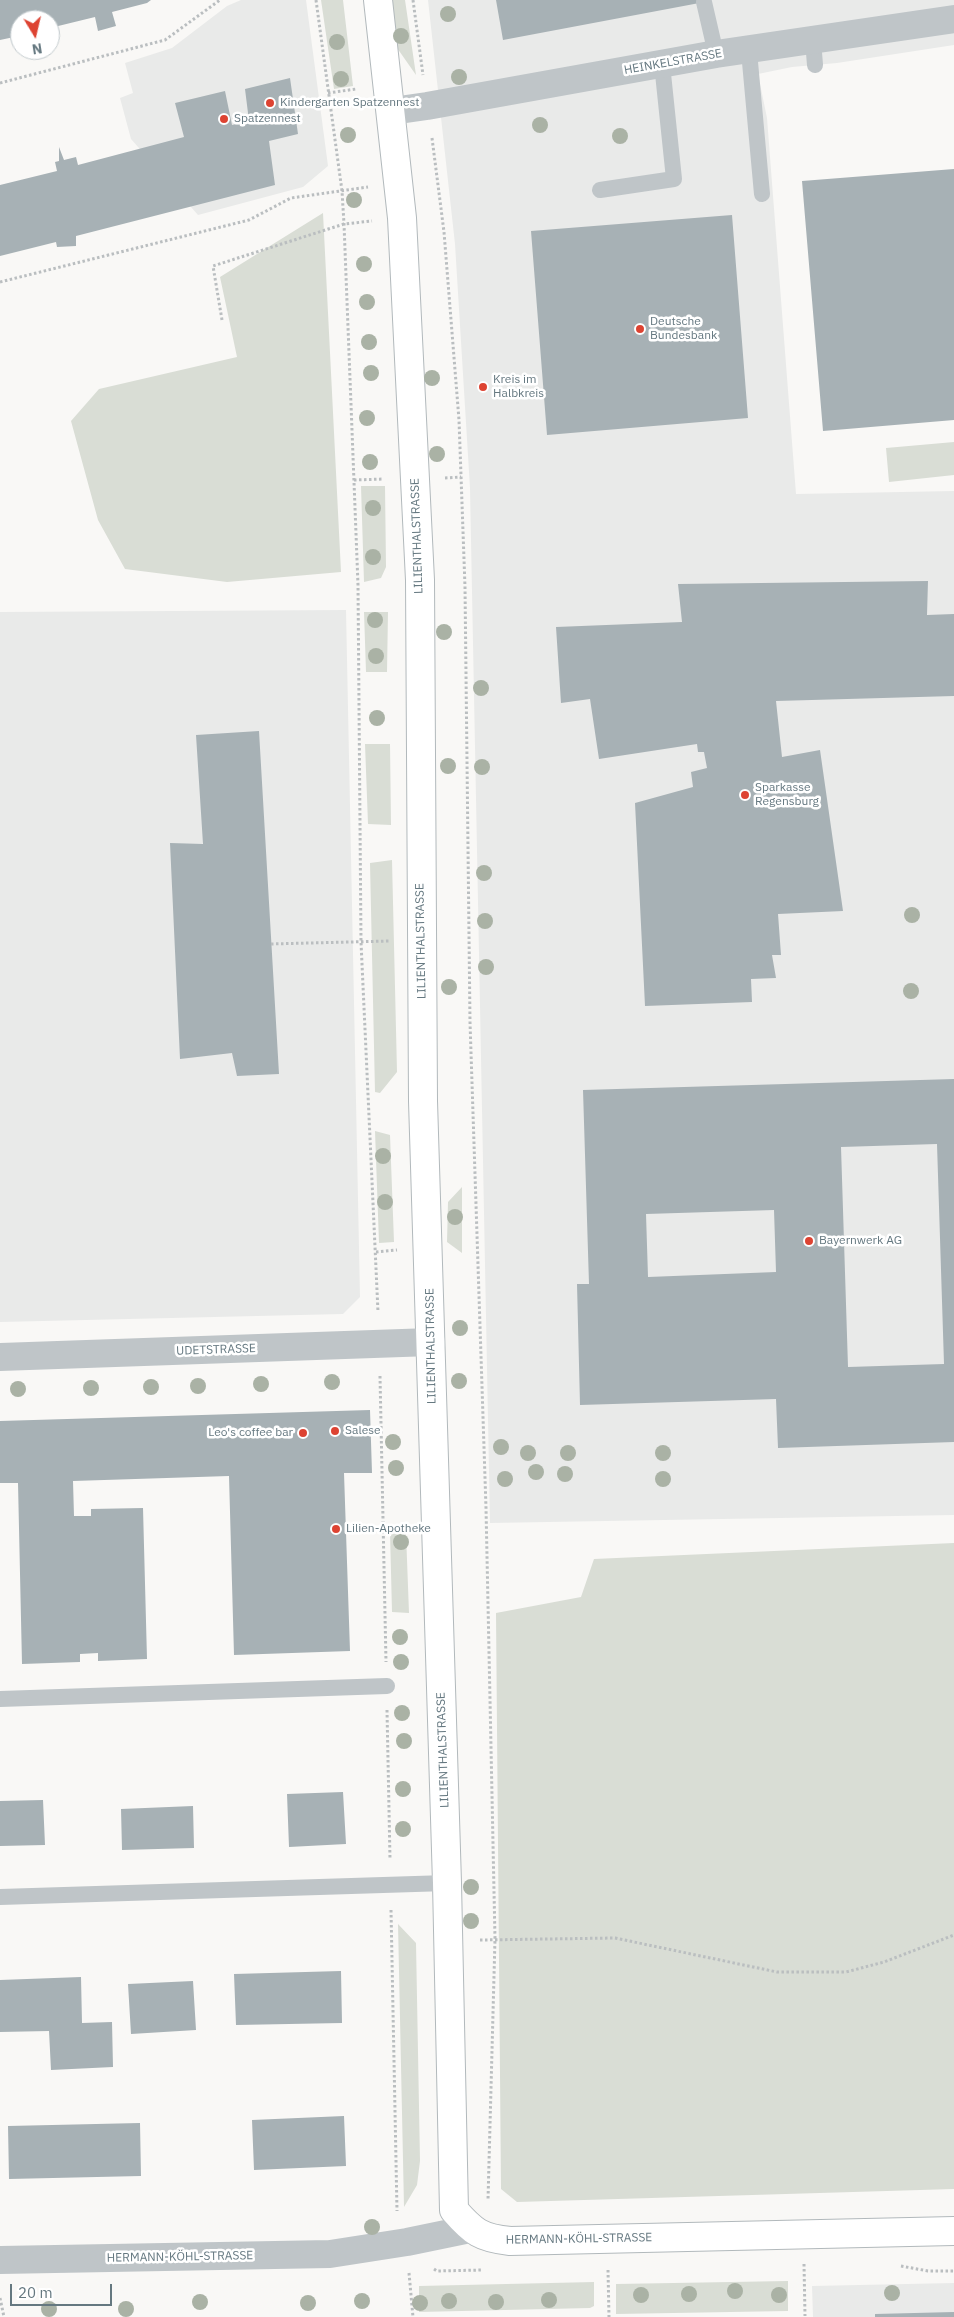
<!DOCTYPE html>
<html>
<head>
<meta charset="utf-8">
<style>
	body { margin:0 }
	#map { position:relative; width:954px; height:2317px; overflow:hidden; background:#f9f8f6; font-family:"IBM Plex Sans",sans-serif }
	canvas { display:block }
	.north { position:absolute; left:10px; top:10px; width:50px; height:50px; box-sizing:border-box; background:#fff; border:1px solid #c1c9cc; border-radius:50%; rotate:171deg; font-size:14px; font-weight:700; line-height:20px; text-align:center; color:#657880 }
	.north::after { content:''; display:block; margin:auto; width:18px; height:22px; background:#dd4332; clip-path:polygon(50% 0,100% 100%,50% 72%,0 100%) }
	.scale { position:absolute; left:10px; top:2284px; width:102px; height:22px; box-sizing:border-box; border:2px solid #657880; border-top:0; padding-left:6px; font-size:15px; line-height:18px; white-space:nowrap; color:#657880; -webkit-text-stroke:4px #fff; paint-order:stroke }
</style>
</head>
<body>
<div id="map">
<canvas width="954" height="2317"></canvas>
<div class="north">N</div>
<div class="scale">20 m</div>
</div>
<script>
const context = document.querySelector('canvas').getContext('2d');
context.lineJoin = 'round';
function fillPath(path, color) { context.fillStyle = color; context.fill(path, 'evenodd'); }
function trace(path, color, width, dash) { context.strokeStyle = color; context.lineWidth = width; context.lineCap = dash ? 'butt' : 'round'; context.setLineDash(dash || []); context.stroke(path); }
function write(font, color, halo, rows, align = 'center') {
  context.font = font + ' "IBM Plex Sans",sans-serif'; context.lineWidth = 5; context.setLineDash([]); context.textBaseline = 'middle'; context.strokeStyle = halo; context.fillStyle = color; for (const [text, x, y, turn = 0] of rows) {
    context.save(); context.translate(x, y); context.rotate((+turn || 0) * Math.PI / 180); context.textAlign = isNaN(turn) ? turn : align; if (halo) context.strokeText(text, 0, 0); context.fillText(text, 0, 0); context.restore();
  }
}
fillPath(new Path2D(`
	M241,0H306L328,166L303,187L198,215L131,139L120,98L133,93L125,63L172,48L227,6Z
	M428,0H954V45L837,63L792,67L758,74L767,118L796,494L954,491V1515L490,1523L470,488L455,244Z
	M346,610L360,1297L343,1314L0,1322V612Z
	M954,2283V2317H813L812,2286Z`), '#e9eae9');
fillPath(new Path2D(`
	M321,0H343L353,86L334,89Z
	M389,0H405L416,75L395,45Z
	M323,213L341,572L227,582L125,569L98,520L71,421L99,389L237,357L220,277Z
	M954,442V475L889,482L886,448Z
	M361,486H385L386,567L381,578L364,582Z
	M364,612H388L387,672H366Z
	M365,744H390L391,825L368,824Z
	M392,860L397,1072L380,1093L375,1092L370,863Z
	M375,1131L390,1135L394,1242L379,1243Z
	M462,1187V1253L447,1242L448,1202Z
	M390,1532L406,1533L409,1613L392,1612Z
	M954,1543V2189L517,2202L501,2189L496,1613L581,1597L594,1559Z
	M398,1924L416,1943L420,2161L417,2185L404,2207Z
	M788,2281V2311L616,2314V2284Z
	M594,2282V2306L590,2308L419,2312V2286Z`), '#d9ddd5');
fillPath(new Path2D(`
	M0,0H151L147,3L112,12L116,26L98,31L95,17L50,28V20H20V50H17L14,37L0,40Z
	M496,0H710V1L503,40Z
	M290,78L298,134L269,141L275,185L76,236V246L57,247L56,242L0,256V185L57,171L55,162L59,161V147L64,160L76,157L78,165L184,137L175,103L225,91L232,125L249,121L245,89Z
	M954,169V420L823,431L802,181Z
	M732,215L748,418L547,435L531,231Z
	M928,581L927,615L954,614V696L776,701L782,757L820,750L843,911L778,914L781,955H772L776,978L751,979L752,1002L645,1006L635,803L693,787L691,772L707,768L704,752H698L697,744L599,759L590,699L561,703L556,627L682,622L678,584Z
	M259,731L279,1074L237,1076L232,1053L180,1059L170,843L203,844L196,735Z
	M954,1079V1442L778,1448L776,1399L580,1405L577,1284H589L583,1090ZM937,1144L944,1364L848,1367L841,1147ZM774,1210L776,1272L648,1277L646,1214Z
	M370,1410L372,1473H344L350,1651L234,1655L229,1476L73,1481L74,1516H91V1509L143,1508L147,1659L98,1661V1653L80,1654V1662L22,1664L18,1483H0V1421Z
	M343,1792L346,1844L289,1847L287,1794Z
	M43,1800L45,1845L0,1846V1801Z
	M193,1806L194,1848L122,1850L121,1809Z
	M341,1971L342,2023L236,2025L234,1974Z
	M81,1977L82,2023L112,2022L113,2067L51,2070L49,2031L0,2032V1980Z
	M193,1981L196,2030L131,2034L128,1984Z
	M344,2116L346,2166L254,2170L252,2120Z
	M140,2123L141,2176L9,2179L8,2126Z
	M954,2312V2317H875V2314Z`), '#a7b1b5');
const secondary = new Path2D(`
	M378,0L402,218L420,580L423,1101L447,1883L454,2210C473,2232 481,2238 510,2241L954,2231`);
trace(secondary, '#b2b9bc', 30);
trace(new Path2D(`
	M316,0L342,191L344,224L358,585L361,942L378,1312
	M413,0L423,75
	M0,83L165,40L220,0
	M328,93L356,89
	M432,138L444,232L459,420L465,587L470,1022L486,1508L495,1939L488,2200
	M0,282L249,220L291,198L368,187
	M222,320L213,266L344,224L372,221
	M445,478L461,477
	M354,480L384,479
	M271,944L390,941
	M376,1252L397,1250
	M380,1376L386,1662
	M387,1710L390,1859
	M391,1910L397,2211
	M480,1940L615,1938L777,1972H846L884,1962L954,1935
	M804,2264L805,2316
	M901,2266L928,2271H954
	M434,2269L437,2271L482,2270
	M608,2270L609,2317
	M409,2273L413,2317
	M0,2298L4,2317`), '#babec0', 3, [2.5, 2.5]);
trace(new Path2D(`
	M704,2L716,54
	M813,40L815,65
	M749,51L762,194
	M600,190L674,179L662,64
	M0,1699L387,1686
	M0,1897L447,1883`), '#bfc5c8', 16);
trace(new Path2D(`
	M392,111L427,106L716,54L954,19
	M0,1357L431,1342
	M0,2260L330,2254L407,2242L470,2229`), '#bfc5c8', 28);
trace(secondary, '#fff', 28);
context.fillStyle = '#aab2a5';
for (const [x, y] of [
	[448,14],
	[401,36],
	[337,42],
	[459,77],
	[341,79],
	[540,125],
	[348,135],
	[620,136],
	[354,200],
	[364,264],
	[367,302],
	[369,342],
	[371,373],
	[432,378],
	[367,418],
	[437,454],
	[370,462],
	[373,508],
	[373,557],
	[375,620],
	[444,632],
	[376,656],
	[481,688],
	[377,718],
	[448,766],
	[482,767],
	[484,873],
	[912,915],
	[485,921],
	[486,967],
	[449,987],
	[911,991],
	[383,1156],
	[385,1202],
	[455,1217],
	[460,1328],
	[459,1381],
	[332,1382],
	[261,1384],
	[198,1386],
	[151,1387],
	[91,1388],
	[18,1389],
	[393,1442],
	[501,1447],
	[528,1453],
	[568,1453],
	[663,1453],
	[396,1468],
	[536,1472],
	[565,1474],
	[505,1479],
	[663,1479],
	[401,1542],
	[400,1637],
	[401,1662],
	[402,1713],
	[404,1741],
	[403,1789],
	[403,1829],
	[471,1887],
	[471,1921],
	[372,2227],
	[735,2291],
	[892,2293],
	[689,2294],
	[641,2295],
	[779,2295],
	[549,2300],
	[362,2301],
	[449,2301],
	[200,2302],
	[496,2302],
	[308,2303],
	[420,2303],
	[49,2309],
	[126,2309]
]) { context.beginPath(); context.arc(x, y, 8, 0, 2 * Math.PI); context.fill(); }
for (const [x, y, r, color] of [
	[270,103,5,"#dd4332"],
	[224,119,5,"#dd4332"],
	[640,329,5,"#dd4332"],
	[483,387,5,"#dd4332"],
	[745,795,5,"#dd4332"],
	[809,1241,5,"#dd4332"],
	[335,1431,5,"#dd4332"],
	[303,1433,5,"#dd4332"],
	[336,1529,5,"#dd4332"]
]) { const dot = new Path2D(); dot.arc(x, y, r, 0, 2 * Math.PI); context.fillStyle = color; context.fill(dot); trace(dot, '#fff', 2); }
write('12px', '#657880', '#fff', [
	["HEINKELSTRASSE",673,62,-10],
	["LILIENTHALSTRASSE",417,536,-92],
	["LILIENTHALSTRASSE",421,941,-91],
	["LILIENTHALSTRASSE",431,1346,-91],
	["UDETSTRASSE",216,1350,-2],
	["LILIENTHALSTRASSE",443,1750,-92],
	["HERMANN-KÖHL-STRASSE",579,2239,-1],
	["HERMANN-KÖHL-STRASSE",180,2257,-1]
]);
write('12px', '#657880', '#fff', [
	["Kindergarten Spatzennest",280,103],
	["Spatzennest",234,119],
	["Deutsche",650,322],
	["Bundesbank",650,336],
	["Kreis im",493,380],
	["Halbkreis",493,394],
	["Sparkasse",755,788],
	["Regensburg",755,802],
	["Bayernwerk AG",819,1241],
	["Salese",345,1431],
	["Leo's coffee bar",293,1433,"right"],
	["Lilien-Apotheke",346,1529]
], 'left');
</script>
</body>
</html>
